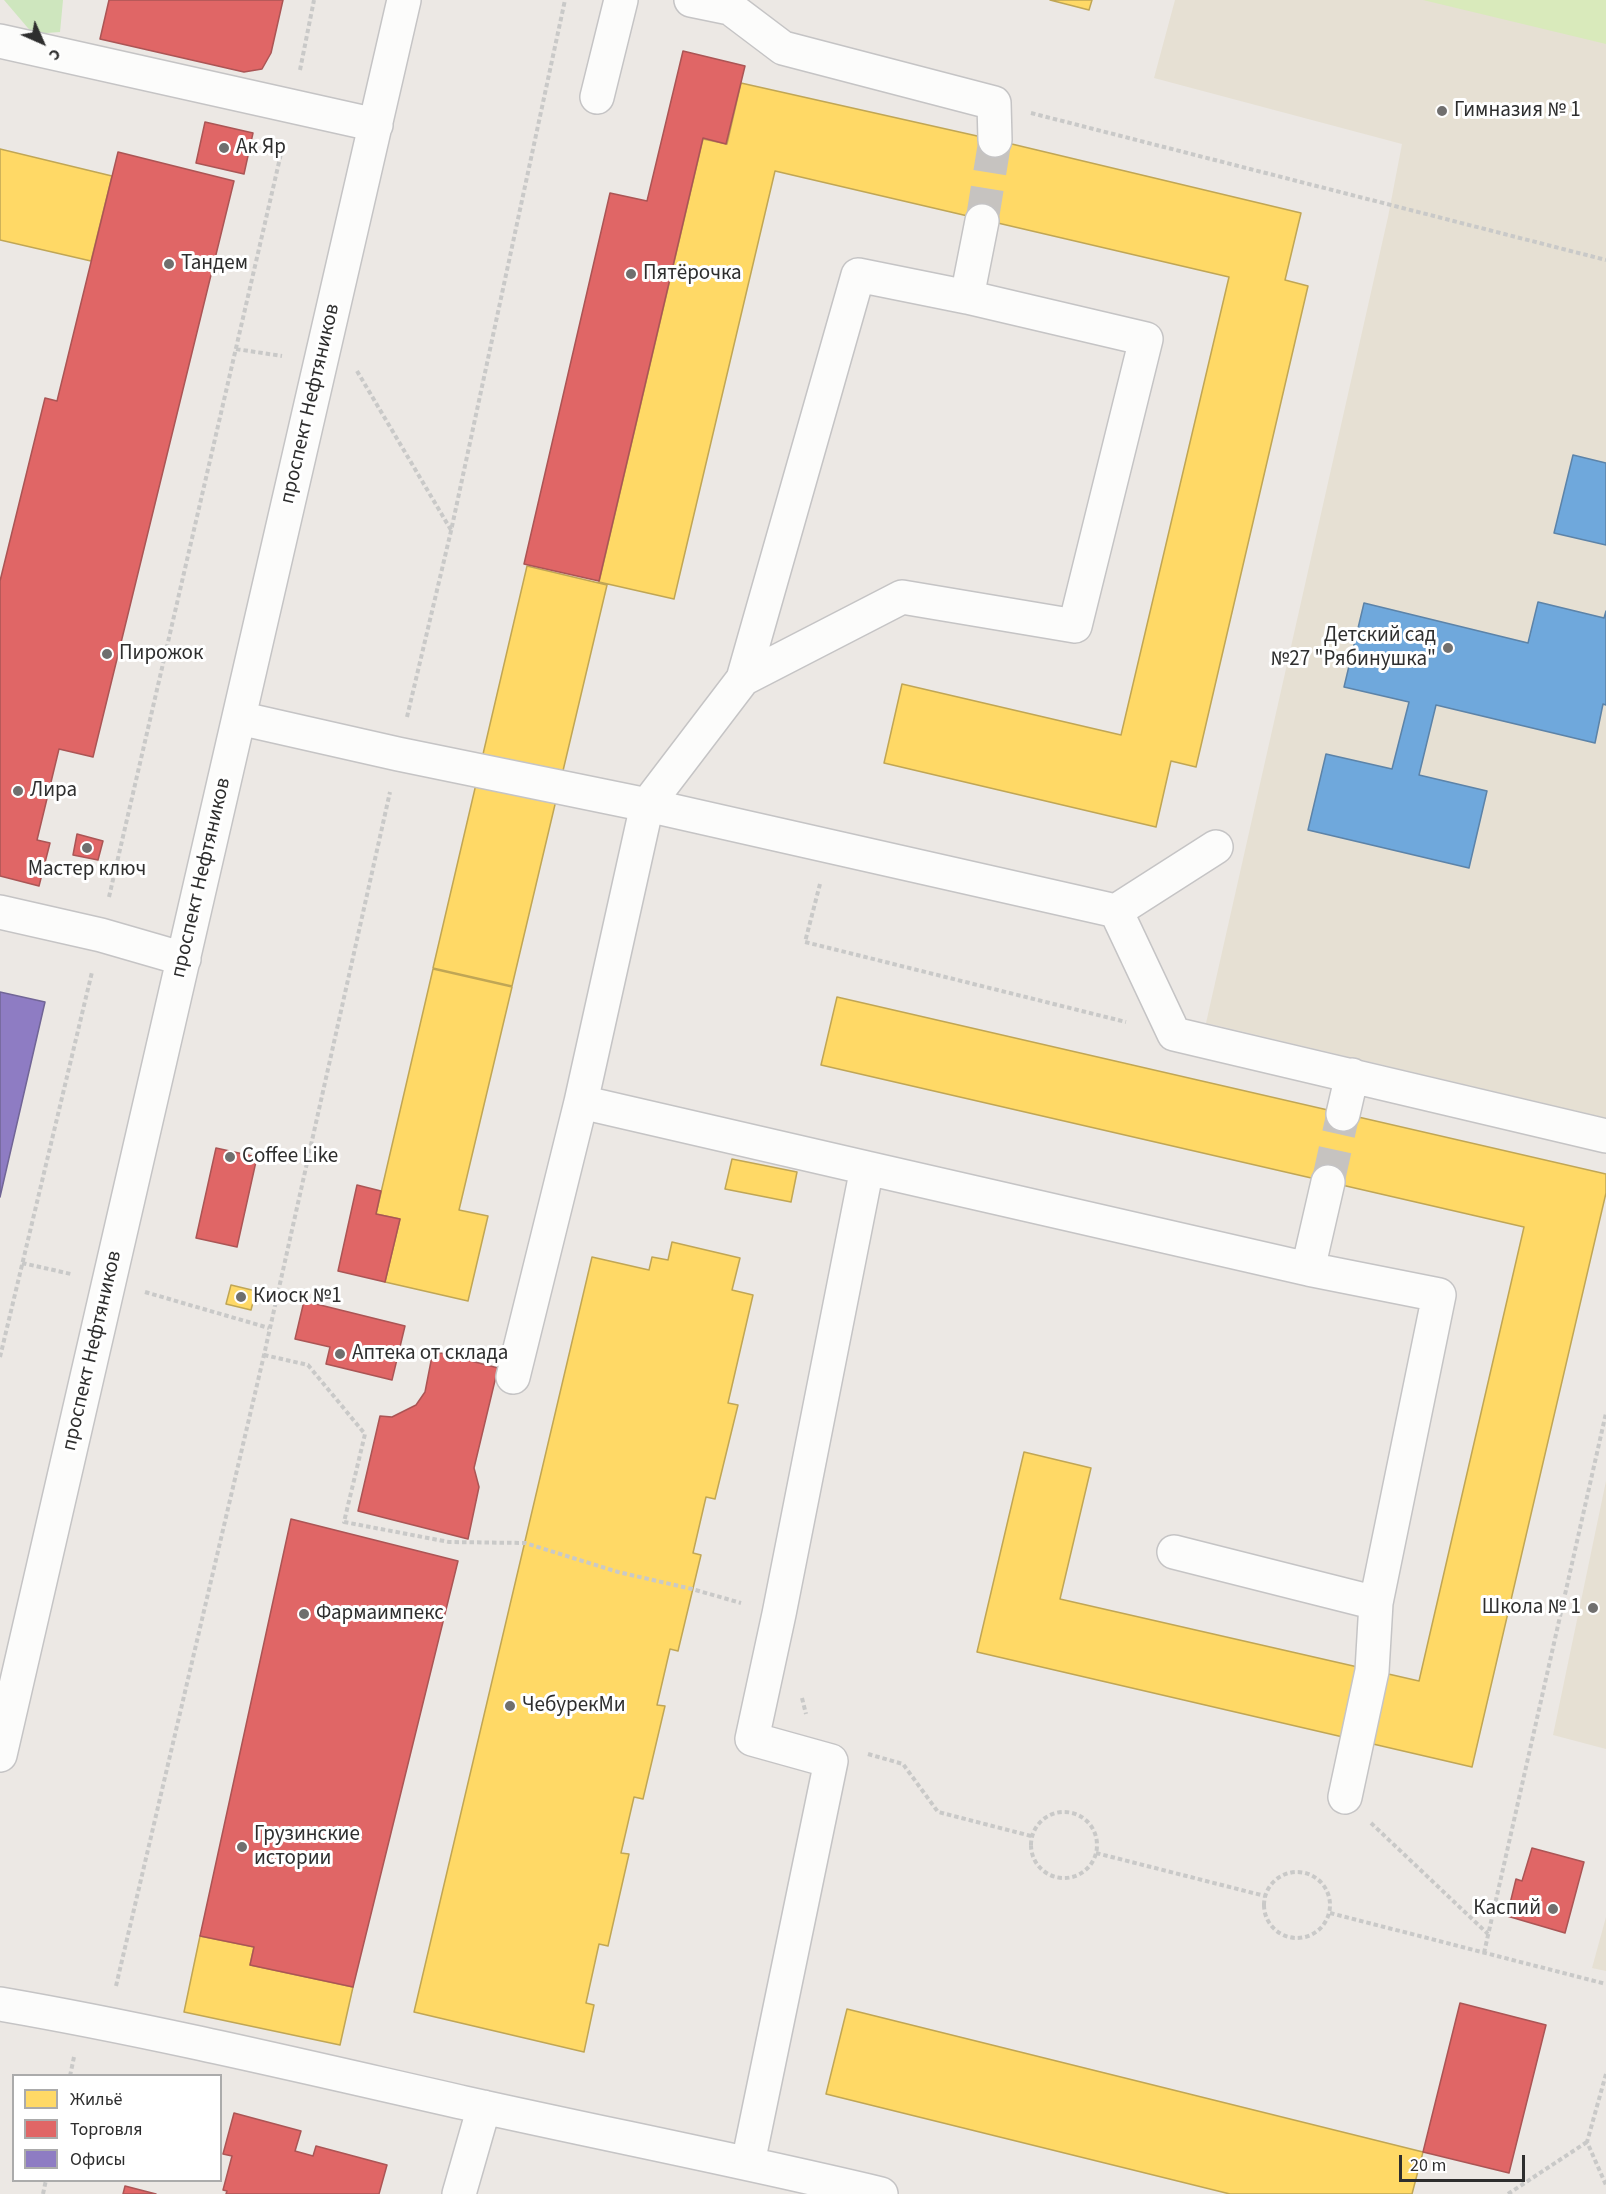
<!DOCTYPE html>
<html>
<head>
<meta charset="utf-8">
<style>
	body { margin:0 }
	#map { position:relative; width:1606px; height:2194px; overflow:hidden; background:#ece8e4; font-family:"Source Sans 3",sans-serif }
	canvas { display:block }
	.legend { position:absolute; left:12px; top:2074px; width:210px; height:108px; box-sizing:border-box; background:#fff; border:2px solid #ababab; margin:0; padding:8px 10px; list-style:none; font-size:18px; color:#2e2e2e }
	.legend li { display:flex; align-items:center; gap:12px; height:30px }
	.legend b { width:30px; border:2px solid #ababab }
	.north { position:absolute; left:12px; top:12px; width:60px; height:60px; -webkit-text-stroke:4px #fff; paint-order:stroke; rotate:135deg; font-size:16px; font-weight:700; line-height:24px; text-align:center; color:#2e2e2e }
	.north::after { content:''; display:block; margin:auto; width:21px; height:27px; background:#2e2e2e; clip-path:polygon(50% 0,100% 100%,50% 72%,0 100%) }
	.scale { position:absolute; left:1399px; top:2155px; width:126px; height:27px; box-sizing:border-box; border:3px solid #2e2e2e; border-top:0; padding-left:8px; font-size:18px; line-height:21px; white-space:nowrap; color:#2e2e2e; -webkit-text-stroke:4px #fff; paint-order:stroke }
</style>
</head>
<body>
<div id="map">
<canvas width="1606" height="2194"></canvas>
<ul class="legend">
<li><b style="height:16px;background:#ffd966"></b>Жильё</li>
<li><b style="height:16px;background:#e06666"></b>Торговля</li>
<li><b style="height:16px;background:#8e7cc3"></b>Офисы</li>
</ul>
<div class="north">С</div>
<div class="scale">20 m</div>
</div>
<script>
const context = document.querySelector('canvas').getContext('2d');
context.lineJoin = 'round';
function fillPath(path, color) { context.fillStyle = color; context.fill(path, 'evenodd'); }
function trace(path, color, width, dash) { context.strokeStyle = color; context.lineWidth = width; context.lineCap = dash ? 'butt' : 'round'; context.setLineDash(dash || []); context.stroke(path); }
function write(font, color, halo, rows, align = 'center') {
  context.font = font + ' "Source Sans 3",sans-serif'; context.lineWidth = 6; context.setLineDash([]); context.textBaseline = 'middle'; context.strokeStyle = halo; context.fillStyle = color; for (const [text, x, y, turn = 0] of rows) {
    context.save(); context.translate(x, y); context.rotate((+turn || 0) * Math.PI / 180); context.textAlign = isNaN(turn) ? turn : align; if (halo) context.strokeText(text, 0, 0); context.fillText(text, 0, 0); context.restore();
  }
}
fillPath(new Path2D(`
	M1175,0H1606V1118L1206,1023L1388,217L1402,144L1154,78Z
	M1606,1481V1749L1553,1735Z
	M1606,1917V1971L1592,1968Z`), '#e6e0d3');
fillPath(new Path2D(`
	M4,0H63L60,32L33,34Z`), '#cee6be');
fillPath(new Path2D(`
	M1423,0H1606V44Z`), '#d9eabb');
const homes = new Path2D(`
	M1050,0H1092L1089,10Z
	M741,83L995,140L1301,213L1285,280L1308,286L1196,767L1171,761L1156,827L884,763L902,684L1121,735L1229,277L775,171L674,599L599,582L703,139L727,144Z
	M0,149L112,176L91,261L0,240Z
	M527,566L607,585L512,986L433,968Z
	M433,969L512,987L459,1210L488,1216L468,1301L385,1282L400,1219L376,1214Z
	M837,997L1606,1174V1193L1472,1767L977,1652L1024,1452L1091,1468L1060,1599L1419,1681L1524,1227L821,1065Z
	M732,1159L797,1172L791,1202L725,1189Z
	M672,1242L740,1258L732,1290L753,1295L728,1403L738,1405L715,1499L706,1497L693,1553L701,1555L678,1651L670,1649L657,1705L665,1706L643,1799L634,1797L621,1853L629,1854L608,1946L599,1944L586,2003L594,2005L584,2052L414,2012L592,1257L649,1270L652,1257L668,1260Z
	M231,1285L256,1291L251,1310L226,1304Z
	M200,1936L254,1947L250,1965L353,1987L340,2045L184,2012Z
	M847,2009L1423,2152L1412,2194H1230L826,2094Z`);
fillPath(homes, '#ffd966');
trace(homes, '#c0a655', 1.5);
const shops = new Path2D(`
	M109,0H283L271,53L262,69L244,72L100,39Z
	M683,51L745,66L726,144L703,138L599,581L524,564L610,193L647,201Z
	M205,122L253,133L244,174L196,163Z
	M118,152L234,181L93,757L59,749L37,840L50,843L39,886L0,876V581L45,398L57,401Z
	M77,834L103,841L98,860L73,855Z
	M216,1148L257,1157L237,1247L196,1238Z
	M357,1185L381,1191L376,1214L400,1219L385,1282L338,1271Z
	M304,1301L405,1326L392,1380L326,1364L330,1347L295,1339Z
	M433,1351L498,1368L474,1468L479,1487L468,1539L358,1511L380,1416L392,1417L416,1405L425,1392Z
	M291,1519L458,1561L353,1987L250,1965L254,1947L200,1936Z
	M1532,1848L1584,1862L1565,1933L1507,1916L1516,1879L1522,1881Z
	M1460,2003L1546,2025L1509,2173L1423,2152Z
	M234,2113L301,2131L295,2151L313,2156L316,2146L387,2165L379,2194H226L227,2191L223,2190L232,2156L223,2154Z
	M125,2186L156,2194H123Z`);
fillPath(shops, '#e06666');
trace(shops, '#ab5555', 1.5);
const offices = new Path2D(`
	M0,992L45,1002L0,1197Z`);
fillPath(offices, '#8e7cc3');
trace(offices, '#716596', 1.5);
const schools = new Path2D(`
	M1573,455L1606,463V545L1554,533Z
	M1538,602L1604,618L1606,611V705L1603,704L1595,743L1436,705L1419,775L1487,791L1469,868L1308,830L1326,754L1392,769L1409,702L1344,687L1364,603L1528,643Z`);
fillPath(schools, '#6fa8dc');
trace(schools, '#5c83a8', 1.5);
trace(new Path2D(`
	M982,221L995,140
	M1328,1182L1343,1114`), '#c6c3c0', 33, [33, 16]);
const minor = new Path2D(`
	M691,0L730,8L783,48L994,103L995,140
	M0,41L376,125
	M597,97L621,0
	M967,297L982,221
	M743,679L858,275L967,297L1146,339L1075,626L902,597L743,679L647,805L1116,911L1216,847
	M239,718L398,754L647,805L581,1102L867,1168L779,1614L752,1739L831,1761L748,2163
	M1116,911L1174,1034L1606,1136
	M0,912L101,935L184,959
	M1343,1114L1352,1075
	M867,1168L1308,1269L1439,1295L1376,1603L1174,1552
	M1308,1269L1328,1182
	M513,1377L581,1102
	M0,1755L404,0
	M1345,1797L1372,1671L1376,1603
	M0,2004C156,2031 310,2068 465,2103C604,2134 743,2161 881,2194
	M459,2194L484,2107`);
trace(minor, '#c5c4c5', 36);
trace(new Path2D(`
	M300,70L314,0
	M1031,113L1606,260
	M236,349L282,356
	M357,371L451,530
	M407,717L451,531L565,0
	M820,884L805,942L1126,1022
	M109,897L283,145
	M22,1263L71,1274
	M145,1292L269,1328
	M264,1355L308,1365L365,1434L344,1522L449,1542L525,1543L618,1572L692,1589L741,1603
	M0,1357L92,972
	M802,1698L806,1714
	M868,1754L903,1764L938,1812L1031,1836
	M1031 1845a33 33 0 1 1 66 0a33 33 0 1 1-66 0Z
	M1371,1823L1488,1934
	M1096,1853L1265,1896
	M1264 1905a33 33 0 1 1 66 0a33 33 0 1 1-66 0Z
	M1330,1913L1606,1984
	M1484,1953L1606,1413
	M116,1986L264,1355L390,792
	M1606,2074L1587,2142L1606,2185
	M70,2076L74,2057
	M43,2194L46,2180
	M1508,2194L1587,2142`), '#c9c9c8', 4, [4.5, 3]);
trace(minor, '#fcfcfb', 33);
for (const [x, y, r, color] of [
	[1442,111,6,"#706f6e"],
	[224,148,6,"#706f6e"],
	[169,264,6,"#706f6e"],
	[631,274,6,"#706f6e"],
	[1448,648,6,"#706f6e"],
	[107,654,6,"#706f6e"],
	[18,791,6,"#706f6e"],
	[87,848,6,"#706f6e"],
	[230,1157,6,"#706f6e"],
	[241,1297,6,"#706f6e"],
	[340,1354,6,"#706f6e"],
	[1593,1608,6,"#706f6e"],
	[304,1614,6,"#706f6e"],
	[510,1706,6,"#706f6e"],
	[242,1847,6,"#706f6e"],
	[1553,1909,6,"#706f6e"]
]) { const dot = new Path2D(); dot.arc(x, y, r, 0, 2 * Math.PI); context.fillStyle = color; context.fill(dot); trace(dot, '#fff', 2); }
write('21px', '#2e2e2e', '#fff', [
	["Гимназия № 1",1454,111],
	["Ак Яр",236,148],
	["Тандем",181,264],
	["Пятёрочка",643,274],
	["Детский сад",1436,636,"right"],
	["№27 \"Рябинушка\"",1436,660,"right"],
	["Пирожок",119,654],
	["Лира",30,791],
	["Мастер ключ",87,870,"center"],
	["Coffee Like",242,1157],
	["Киоск №1",253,1297],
	["Аптека от склада",352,1354],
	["Школа № 1",1581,1608,"right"],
	["Фармаимпекс",316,1614],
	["ЧебурекМи",522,1706],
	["Грузинские",254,1835],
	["истории",254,1859],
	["Каспий",1541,1909,"right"]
], 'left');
write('21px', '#2e2e2e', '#fff', [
	["проспект Нефтяников",311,404,-77],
	["проспект Нефтяников",202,878,-77],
	["проспект Нефтяников",93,1351,-77]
]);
</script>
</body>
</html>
